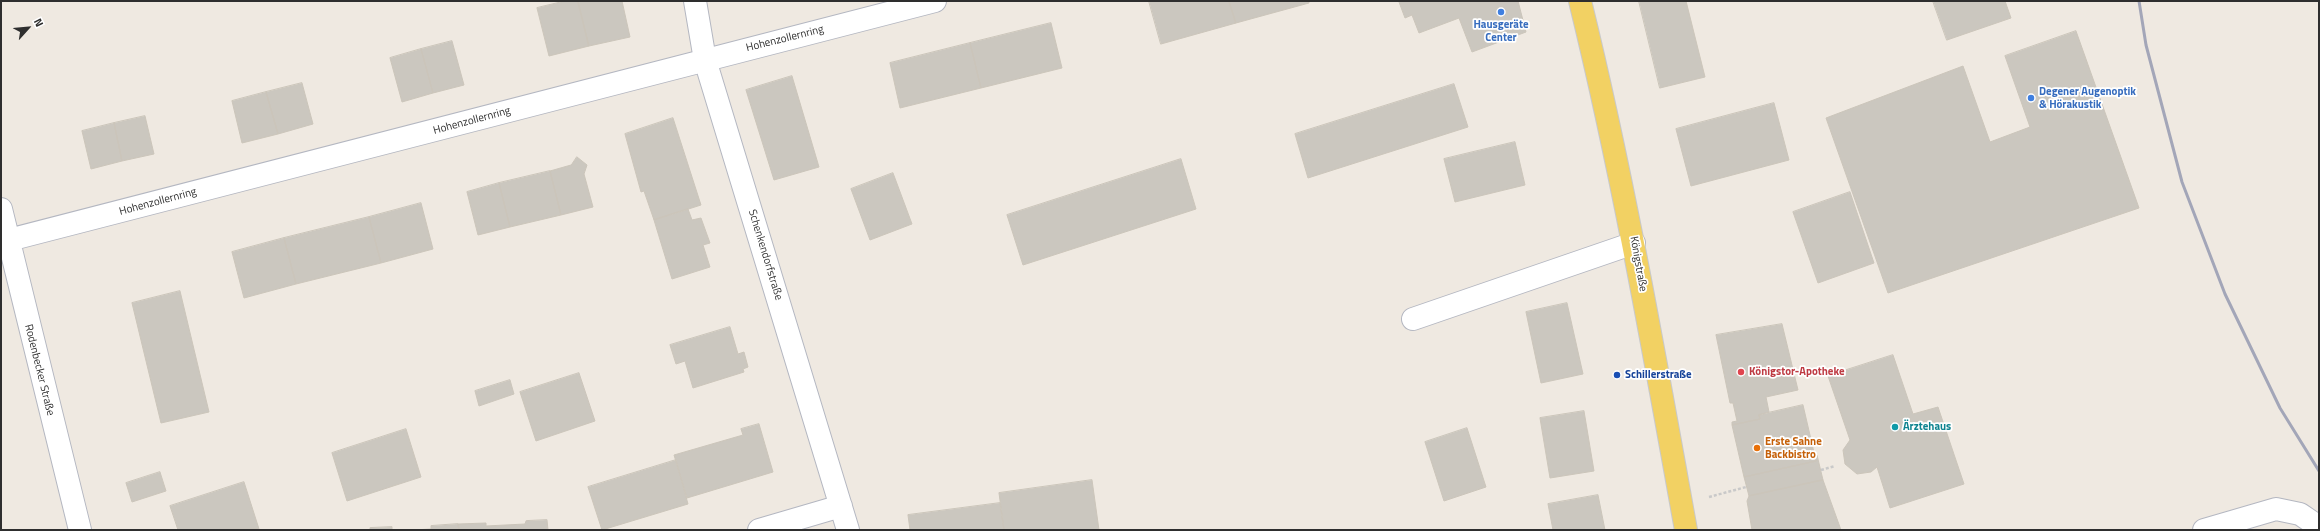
<!DOCTYPE html>
<html>
<head>
<meta charset="utf-8">
<style>
	body { margin:0 }
	#map { position:relative; width:2320px; height:531px; overflow:hidden; background:#efe9e1; font-family:"Titillium Web",sans-serif }
	canvas { display:block }
	.frame { position:absolute; inset:0; border:2px solid #2e2e2e; pointer-events:none }
	.north { position:absolute; left:8px; top:8px; width:40px; height:40px; -webkit-text-stroke:3px #fff; paint-order:stroke; rotate:63deg; font-size:11px; font-weight:700; line-height:16px; text-align:center; color:#2e2e2e }
	.north::after { content:''; display:block; margin:auto; width:14px; height:18px; background:#2e2e2e; clip-path:polygon(50% 0,100% 100%,50% 72%,0 100%) }
</style>
</head>
<body>
<div id="map">
<canvas width="2320" height="531"></canvas>
<div class="frame"></div>
<div class="north">N</div>
</div>
<script>
const context = document.querySelector('canvas').getContext('2d');
context.lineJoin = 'round';
function fillPath(path, color) { context.fillStyle = color; context.fill(path, 'evenodd'); }
function trace(path, color, width, dash) { context.strokeStyle = color; context.lineWidth = width; context.lineCap = dash ? 'butt' : 'round'; context.setLineDash(dash || []); context.stroke(path); }
function write(font, color, halo, rows, align = 'center') {
  context.font = font + ' "Titillium Web",sans-serif'; context.lineWidth = 3.5; context.setLineDash([]); context.textBaseline = 'middle'; context.strokeStyle = halo; context.fillStyle = color; for (const [text, x, y, turn = 0] of rows) {
    context.save(); context.translate(x, y); context.rotate((+turn || 0) * Math.PI / 180); context.textAlign = isNaN(turn) ? turn : align; if (halo) context.strokeText(text, 0, 0); context.fillText(text, 0, 0); context.restore();
  }
}
const building = new Path2D(`
	M565,1H578L589,46L549,56L537,8Z
	M578,1H622L630,37L589,46Z
	M1149,1H1229L1236,23L1161,44Z
	M1229,1H1309V3L1236,23Z
	M1518,1L1526,32L1472,52L1459,18L1419,33L1412,15L1405,18L1399,2Z
	M1639,1H1686L1705,77L1660,88Z
	M1933,1H2005L2011,18L1947,40Z
	M1051,23L1062,68L981,88L970,43Z
	M2076,31L2139,208L1888,293L1826,118L1963,66L1990,142L2030,127L2005,56Z
	M452,41L464,85L433,93L421,49Z
	M970,43L981,88L900,108L890,63Z
	M421,49L433,93L402,102L390,58Z
	M792,76L819,167L774,180L746,90Z
	M302,83L313,124L278,134L266,92Z
	M1454,84L1468,127L1308,178L1295,134Z
	M266,92L278,134L242,143L232,101Z
	M1774,103L1789,160L1691,186L1676,129Z
	M145,116L154,154L122,161L114,123Z
	M673,118L701,205L654,220L644,191L641,192L625,134Z
	M114,123L122,161L91,169L82,131Z
	M1515,142L1525,185L1455,202L1444,159Z
	M577,157L587,165L584,174L593,207L561,215L550,171L571,165Z
	M1181,159L1196,209L1023,265L1007,215Z
	M550,171L561,215L510,227L499,183Z
	M893,173L912,224L870,240L851,189Z
	M499,183L510,227L478,235L467,192Z
	M1850,192L1874,263L1818,283L1793,212Z
	M421,203L433,249L381,263L369,217Z
	M688,209L692,220L701,218L710,243L703,245L710,267L672,279L654,220Z
	M369,217L381,263L296,284L284,238Z
	M284,238L296,284L244,298L232,252Z
	M180,291L209,412L161,423L132,303Z
	M1567,303L1583,374L1541,383L1526,312Z
	M1782,324L1798,390L1766,397L1769,412L1759,415L1760,419L1732,425V422L1737,421L1733,403H1730L1716,335Z
	M730,327L738,354L744,352L748,367L743,369L744,372L693,388L685,361L676,364L670,345Z
	M1893,355L1913,414L1938,407L1964,484L1890,508L1877,467L1871,472L1857,474L1845,464L1843,450L1850,440L1828,376Z
	M579,373L595,421L536,441L520,392Z
	M510,380L514,394L479,406L475,391Z
	M1803,405L1816,461L1744,477L1732,425L1760,419L1759,415Z
	M1584,411L1594,471L1550,478L1540,418Z
	M759,424L773,472L687,498L674,455L743,435L741,429Z
	M1467,428L1486,487L1444,501L1425,442Z
	M406,429L421,477L347,501L332,453Z
	M1815,455H1817L1823,480L1749,496L1744,477L1816,461Z
	M676,460L688,504L602,530L588,487Z
	M160,472L166,491L132,502L126,483Z
	M1092,480L1099,530H1004L999,493Z
	M1823,480L1841,530H1752L1747,501L1749,496Z
	M244,482L259,529L178,530L170,506Z
	M1598,495L1605,530H1553L1548,504Z
	M1000,503L1004,530H910L908,515Z
	M547,520L548,530H459L458,524L486,523V526L525,524L526,521Z
	M458,524L459,530H413L431,529V526Z
	M392,527V530H370V528Z`);
fillPath(building, '#cbc7bf');
trace(building, '#cbc5ba', 1);
const minor = new Path2D(`
	M695,1L705,60L848,530
	M1,209L80,530
	M1,242L935,1
	M1413,319L1634,243
	M759,530L841,506
	M2204,530L2276,509L2300,514L2319,527`);
const major = new Path2D(`
	M1580,1C1623,176 1654,353 1686,530`);
trace(minor, '#b4b7c1', 24);
trace(major, '#c9c9c9', 24);
trace(new Path2D(`
	M1821,470L1835,466
	M1709,497L1746,487`), '#c9c9c9', 2.5, [3, 2]);
trace(minor, '#fff', 22);
trace(major, '#f2d163', 22);
trace(new Path2D(`
	M2139,1L2146,45L2182,182L2225,294L2280,408L2319,471`), '#a3a6b8', 3);
for (const [x, y, r, color] of [
	[1501,12,4,"#3f7fe0"],
	[2031,98,4,"#3f7fe0"],
	[1741,372,4,"#e0444e"],
	[1617,375,4,"#1a4fb4"],
	[1895,427,4,"#0f9aa8"],
	[1757,448,4,"#e8710a"]
]) { const dot = new Path2D(); dot.arc(x, y, r, 0, 2 * Math.PI); context.fillStyle = color; context.fill(dot); trace(dot, '#fff', 1.5); }
write('bold 11px', '#366cbe', '#fff', [
	["Hausgeräte",1501,25],
	["Center",1501,38],
	["Degener Augenoptik",2039,92,"left"],
	["& Hörakustik",2039,105,"left"]
]);
write('11px', '#2e2e2e', '#fff', [
	["Hohenzollernring",785,39,-14],
	["Hohenzollernring",472,121,-15],
	["Hohenzollernring",158,202,-15],
	["Schenkendorfstraße",765,255,73],
	["Königstraße",1638,264,80],
	["Rodenbecker Straße",39,370,76]
]);
write('bold 11px', '#be3a42', '#fff', [
	["Königstor-Apotheke",1749,372]
], 'left');
write('bold 11px', '#164399', '#fff', [
	["Schillerstraße",1625,375]
], 'left');
write('bold 11px', '#0d838f', '#fff', [
	["Ärztehaus",1903,427]
], 'left');
write('bold 11px', '#c56008', '#fff', [
	["Erste Sahne",1765,442],
	["Backbistro",1765,455]
], 'left');
</script>
</body>
</html>
